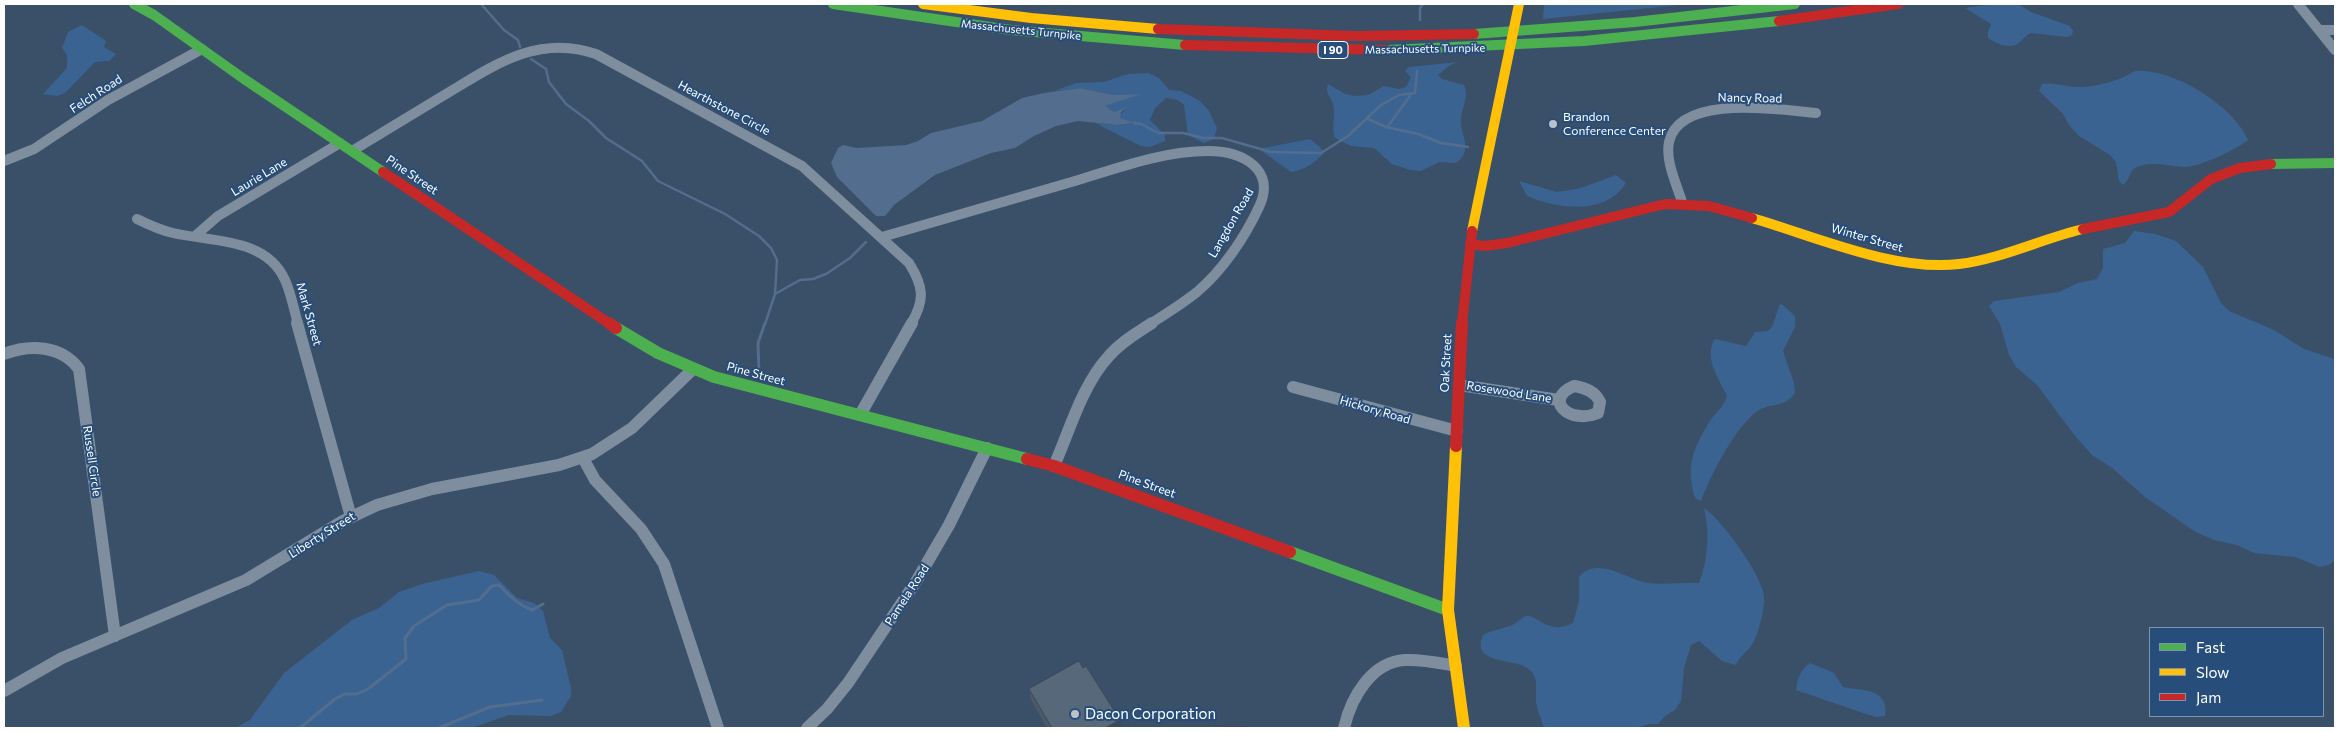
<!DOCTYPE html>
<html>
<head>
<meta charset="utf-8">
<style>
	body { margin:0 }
	#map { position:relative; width:2339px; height:732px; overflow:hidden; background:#3a4f68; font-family:Commissioner,sans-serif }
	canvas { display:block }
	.frame { position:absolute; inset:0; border:5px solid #fff; pointer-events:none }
	.legend { position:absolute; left:2149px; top:627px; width:175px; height:90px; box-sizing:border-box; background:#274d7b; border:1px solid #7d94b0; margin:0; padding:6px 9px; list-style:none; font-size:15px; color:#fff }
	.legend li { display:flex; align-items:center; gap:10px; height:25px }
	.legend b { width:25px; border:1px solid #7d94b0 }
</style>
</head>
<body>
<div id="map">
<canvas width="2339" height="732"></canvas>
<div class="frame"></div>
<ul class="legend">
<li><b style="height:6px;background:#4caf50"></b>Fast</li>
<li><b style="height:6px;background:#ffc107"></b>Slow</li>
<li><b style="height:6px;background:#c62828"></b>Jam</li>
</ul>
</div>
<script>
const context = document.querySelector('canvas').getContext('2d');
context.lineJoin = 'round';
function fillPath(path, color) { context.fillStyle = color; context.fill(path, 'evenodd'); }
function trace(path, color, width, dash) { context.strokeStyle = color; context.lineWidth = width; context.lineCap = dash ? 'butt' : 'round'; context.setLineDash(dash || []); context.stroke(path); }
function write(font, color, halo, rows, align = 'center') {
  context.font = font + ' Commissioner,sans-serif'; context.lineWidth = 4; context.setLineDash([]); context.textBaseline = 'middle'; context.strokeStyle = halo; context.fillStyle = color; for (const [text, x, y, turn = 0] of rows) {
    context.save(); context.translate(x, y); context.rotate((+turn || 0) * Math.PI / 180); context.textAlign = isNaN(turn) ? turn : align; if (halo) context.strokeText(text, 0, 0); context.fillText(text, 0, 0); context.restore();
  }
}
fillPath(new Path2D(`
	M1544,4H1688L1543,19Z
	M1994,4H2018L2031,12L2070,26L2073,31L2072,35L2067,37L2031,33C2025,35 2021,43 2015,45C2006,48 1995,43 1988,38V32L1991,24L1965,8Z
	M82,25L106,41L104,47L116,54L109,61L95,62L65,93L57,96L43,94L67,68V55L62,48L68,32Z
	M1459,62L1450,65L1438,75L1442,79L1464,85C1470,98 1460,110 1461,123C1461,132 1467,141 1465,151C1464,156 1460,160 1456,163L1439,162L1421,171L1410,170L1392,164L1374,148L1351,146L1335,138C1331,127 1336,114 1333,104C1330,95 1325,94 1328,84L1345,94L1354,96L1368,95L1384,86L1399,89L1406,87L1411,77L1405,71L1409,67Z
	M2135,71C2173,68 2234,106 2248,140C2235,150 2200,167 2184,167C2168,166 2152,160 2137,167C2129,170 2130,180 2123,185L2119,181L2116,162L2110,155L2079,136L2069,125L2063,114L2039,91L2042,84C2054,82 2065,87 2077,87C2097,87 2119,81 2135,71Z
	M1148,73L1159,78L1169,90L1181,91L1200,101L1209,111L1217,128L1214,139L1204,143L1188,135L1184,105L1178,100L1166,98L1155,108L1150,120L1165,135V141L1150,147L1141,146L1095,123L1117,125L1133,123L1120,118V115L1126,109L1114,112L1104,106L1139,94L1114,95L1080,88L1054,91L1076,83L1104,82L1128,74Z
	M1310,139L1321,148L1324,153C1314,163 1305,170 1291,172L1259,149Z
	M1616,175L1626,183C1605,216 1558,209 1527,196L1519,181L1557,192L1581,188Z
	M2134,231L2155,234L2176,241L2203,267L2221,303L2229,311L2274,330L2304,349L2335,359V559L2331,564L2320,567L2295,557L2254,553L2237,545L2214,540L2194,531L2145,497L2111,467L2093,456L2075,436L2037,385L2016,367L2009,355L2000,324L1989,306L1994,301L2059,292L2078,283L2097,279L2103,268V249L2125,243Z
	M1780,304L1783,305L1795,316V327L1783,351L1794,383L1795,393C1785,407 1774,403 1761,409C1738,421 1710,476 1701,501L1695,498C1686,468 1692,451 1708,424C1714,413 1723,409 1727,396C1719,378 1703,358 1715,339L1746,346L1755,332L1768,331L1772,327Z
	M1704,508C1723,521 1761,574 1764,596C1765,608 1759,630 1754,641C1750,650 1740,655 1736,665L1722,661L1699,641L1691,645L1684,668L1681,701L1675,710L1665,716L1658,724H1649L1636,728H1544C1542,720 1537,710 1536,702C1535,691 1539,680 1531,671C1517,656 1470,667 1483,635C1494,629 1506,629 1516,623C1519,621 1522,617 1526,616C1537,614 1547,636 1573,623L1579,601V577C1598,555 1627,580 1648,583C1665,585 1683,582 1699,583C1708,561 1710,531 1704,508Z
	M479,571L494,575L517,598L534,603L543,611L550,638L562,650L571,688V696L561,712L551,716L509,715L471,728H235L250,720L284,673L352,620L379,608L399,592L422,584Z
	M1810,663L1834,673L1843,687C1862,691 1890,688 1885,716L1876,717L1866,714L1796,690C1797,679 1801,669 1810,663Z`), '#3b6392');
fillPath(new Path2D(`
	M1080,88L1114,95L1141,94L1105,106L1114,112L1128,107L1121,112L1120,118L1134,123L1117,125L1078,121L1056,126L1034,136L1015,148L991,153L935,175L894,205L885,216H876L837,177L831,163L838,148L843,145L857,148L906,145L918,141L931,133L982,121L1022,98L1044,93Z`), '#536d8e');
trace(new Path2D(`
	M481,4L504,30L518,40L520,47
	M1420,20V8L1423,4
	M531,59L546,69L549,82L566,104L589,121L606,138L642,161L658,181L725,214L759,236L771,248L777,260L775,294
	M1368,119L1386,127L1418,134L1441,143L1468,147
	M1134,123L1141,124L1158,133H1183L1203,138H1222L1271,152L1321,153L1348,136L1381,105L1399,95L1415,93L1417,71
	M1388,126L1410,96
	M765,324L775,294L800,280L813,279L826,274L850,258L866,242`), '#536d8e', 2.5);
trace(new Path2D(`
	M759,374L758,343L765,323
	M300,728L335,699L345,694H357L368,689L406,659L405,638L414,626L447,605L479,600L492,586L499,585C509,595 518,605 532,610L543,604
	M439,728L490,707L542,700`), '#536d8e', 3);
trace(new Path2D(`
	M2298,4L2335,50
	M2319,30H2335
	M352,151C382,133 411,115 441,97C490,68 536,33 596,54L802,166L909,263C924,287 925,300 911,324
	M4,161L34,149L108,100L202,49
	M1682,202C1677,185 1665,161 1669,142C1680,93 1780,110 1816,113
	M137,219C149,225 160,230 173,233C210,242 266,237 285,280C291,293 294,310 298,324
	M195,236L218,216L340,143
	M882,237C946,218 1011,200 1075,181C1118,168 1163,151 1208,151C1242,151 1277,169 1259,207C1245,237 1223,270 1197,292C1182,304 1166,314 1150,324`), '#7f8e9f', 10);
trace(new Path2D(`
	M297,323L351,517
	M4,354C30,344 61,345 79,369L115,636
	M1459,385L1559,400
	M1574,386C1585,388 1595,391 1600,402L1598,413C1570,425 1542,400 1574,386Z
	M1293,387L1457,431
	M860,415L912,323
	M583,458L595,480L641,529L664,564L718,728
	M1054,466C1070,430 1082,385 1109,356C1121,342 1137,333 1152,323
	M4,691L62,658L246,580L343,521L377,505L432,489L559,465L592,454L632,428L692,370
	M807,728L827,709L848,683L917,580L949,525L987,448
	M1344,728C1351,698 1371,662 1405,660C1422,659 1439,663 1456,666`), '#7f8e9f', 12);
trace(new Path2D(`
	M134,4L154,15L244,79L383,172
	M833,4L1011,30L1185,45
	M1474,34L1635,22L1795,4
	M1387,50L1584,41L1779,21
	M2271,164L2335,163`), '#4caf50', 10);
trace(new Path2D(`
	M616,328L658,353L714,377L1027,459
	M1290,552L1448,610`), '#4caf50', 12);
trace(new Path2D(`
	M923,4L1031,18L1158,29
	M1752,218C1814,236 1895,272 1959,264C2001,259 2041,239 2083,229
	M1472,231L1519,4`), '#ffc107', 10);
trace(new Path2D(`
	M1456,446L1448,610L1464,728`), '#ffc107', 12);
trace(new Path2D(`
	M1779,21L1898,4
	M1158,29L1356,36L1474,34
	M1185,45L1387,50
	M383,172L610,324
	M2083,229L2169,212L2211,179L2240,168L2271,164
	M1470,244L1485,246L1507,243L1665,204L1709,206L1752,218
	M1462,324L1472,231`), '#c62828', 10);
trace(new Path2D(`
	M609,323L616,328
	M1456,446L1462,323
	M1027,459L1054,466L1290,552`), '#c62828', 12);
fillPath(new Path2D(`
	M1029,689L1121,728H1047L1031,700Z`), '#4b596a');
fillPath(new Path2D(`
	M1120,720L1121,728H1105Z`), '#3d4956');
const building = new Path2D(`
	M1079,661L1083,668L1086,666L1120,720L1105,728H1052L1029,689Z
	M1209,726L1248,727V728H1209Z`);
fillPath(building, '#57687b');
trace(building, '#3d4956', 1);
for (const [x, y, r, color] of [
	[1553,124,5,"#bac1ca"],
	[1075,714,5,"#bac1ca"]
]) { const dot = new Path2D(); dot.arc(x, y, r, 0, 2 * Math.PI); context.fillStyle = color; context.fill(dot); trace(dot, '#274d7b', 2); }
write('11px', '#fff', '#274d7b', [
	["Massachusetts Turnpike",1021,30,6],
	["Massachusetts Turnpike",1425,49,-1]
]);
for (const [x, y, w] of [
	[1333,50,30]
]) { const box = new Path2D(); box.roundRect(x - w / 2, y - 8.5, w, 17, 4); context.fillStyle = '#274d7b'; context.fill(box); trace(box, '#fff', 1); }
write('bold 11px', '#fff', null, [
	["I 90",1333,50]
]);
write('12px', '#fff', '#274d7b', [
	["Felch Road",96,94,-33],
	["Nancy Road",1750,98,1],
	["Hearthstone Circle",724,108,28],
	["Pine Street",412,175,34],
	["Laurie Lane",259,177,-31],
	["Langdon Road",1231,223,-60],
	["Winter Street",1867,238,16],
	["Mark Street",309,314,74],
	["Oak Street",1446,363,-87],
	["Pine Street",756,374,15],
	["Rosewood Lane",1509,392,9],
	["Hickory Road",1375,410,16],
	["Russell Circle",92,461,82],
	["Pine Street",1147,484,20],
	["Liberty Street",322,535,-32],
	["Pamela Road",907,595,-57]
]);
write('12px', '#fff', '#274d7b', [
	["Brandon",1563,117],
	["Conference Center",1563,131]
], 'left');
write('15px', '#fff', '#274d7b', [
	["Dacon Corporation",1085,714]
], 'left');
</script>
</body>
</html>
